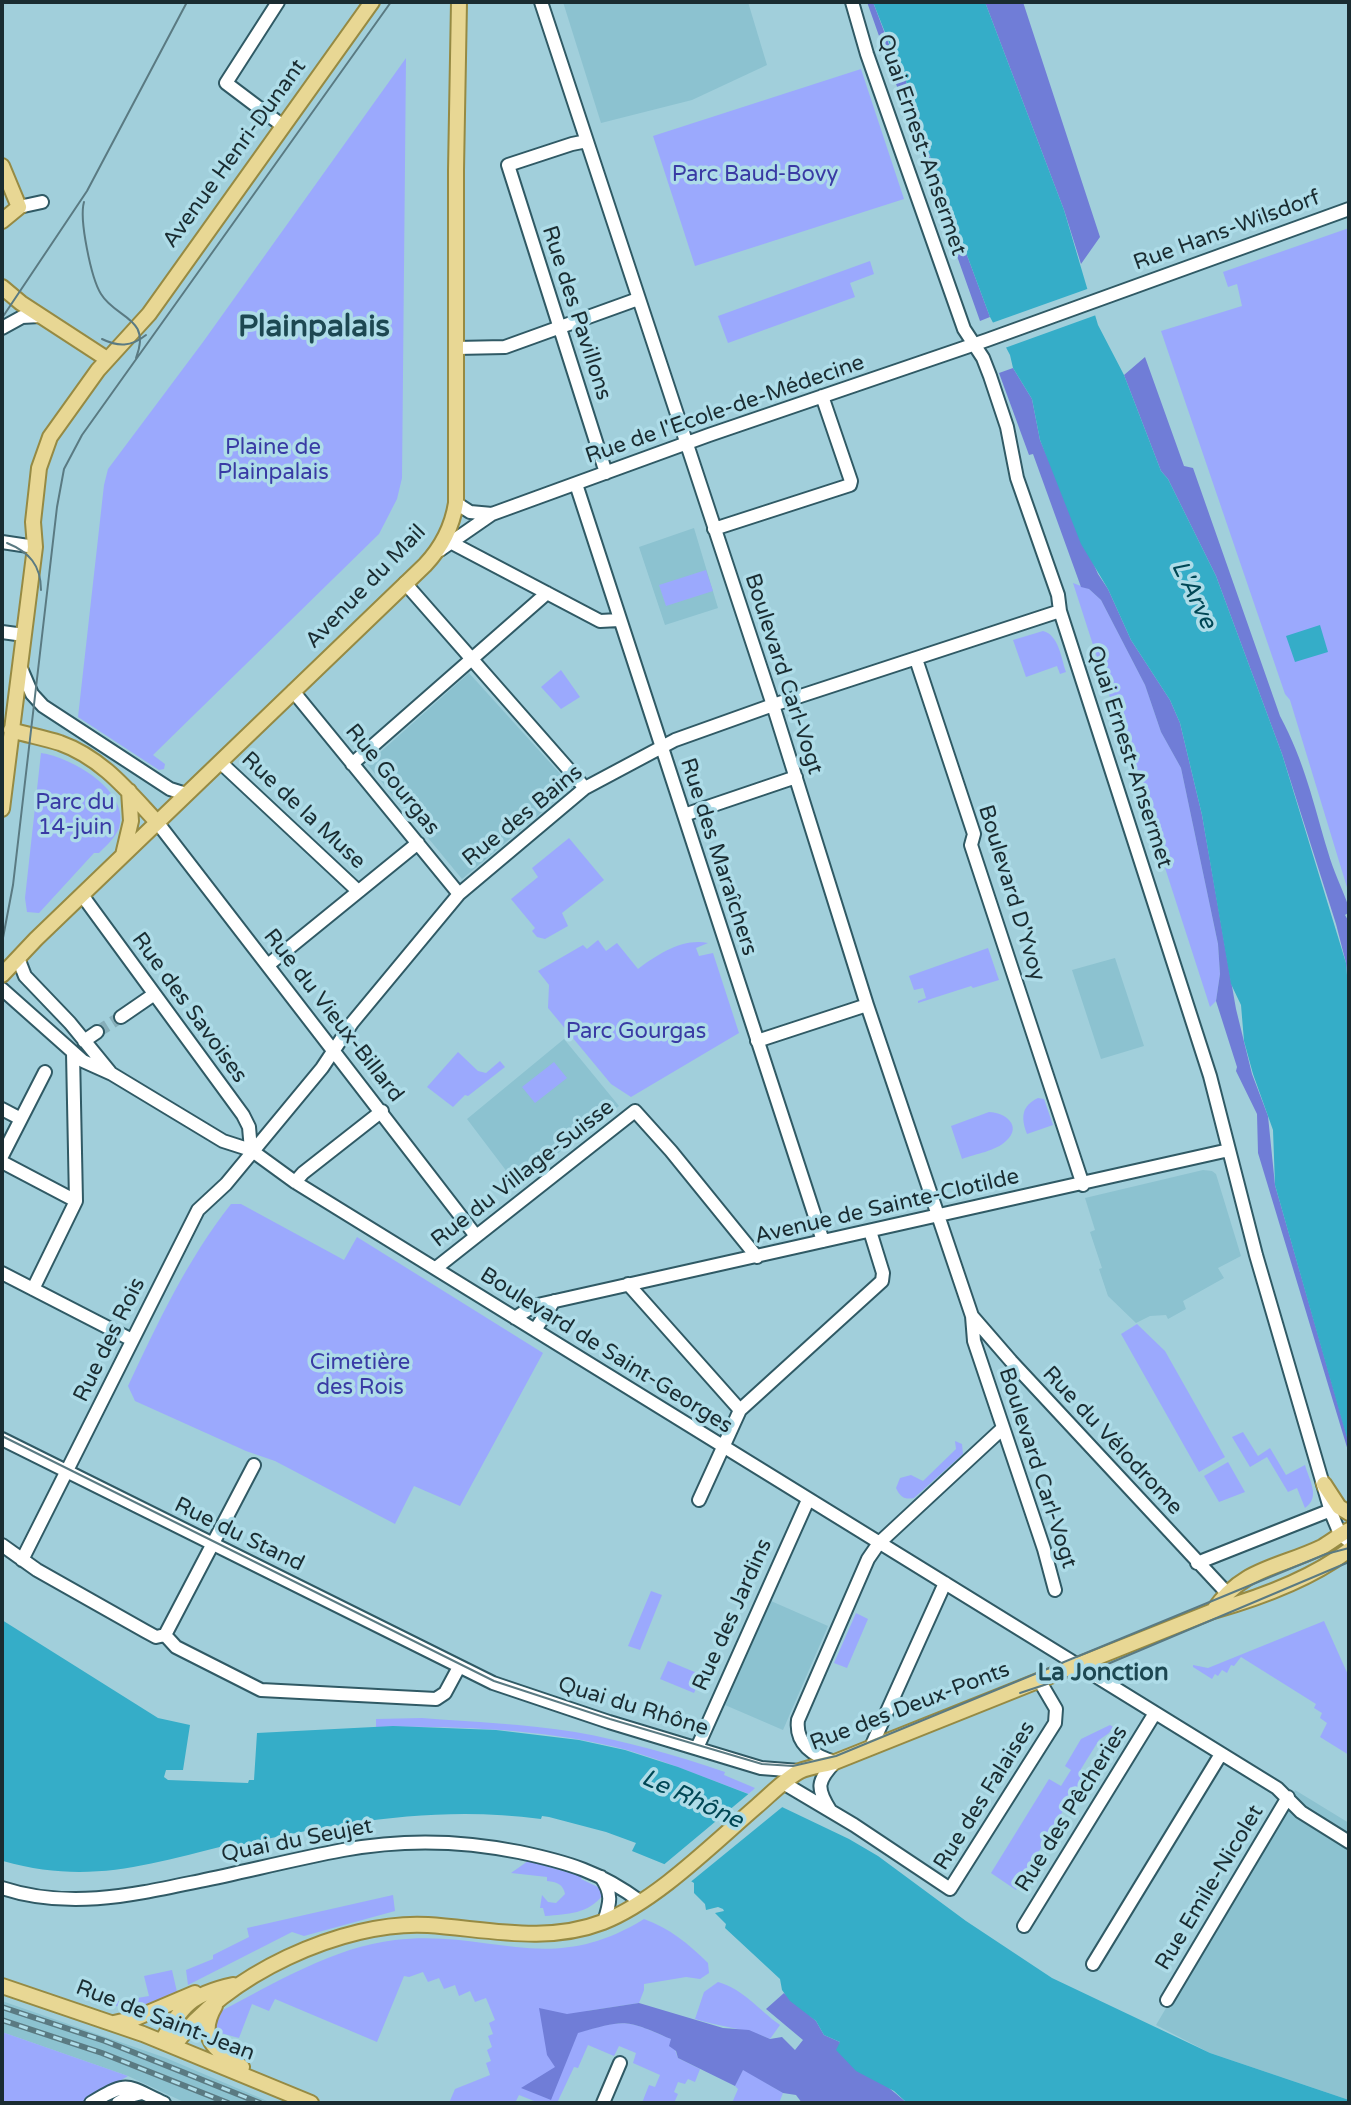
<!DOCTYPE html>
<html>
<head>
<meta charset="utf-8">
<style>
	body { margin:0 }
	#map { position:relative; width:1351px; height:2105px; overflow:hidden; background:#a1cfdb; font-family:"Varela Round",sans-serif }
	canvas { display:block }
	.frame { position:absolute; inset:0; border:4px solid #1a2c31; pointer-events:none }
</style>
</head>
<body>
<div id="map">
<canvas width="1351" height="2105"></canvas>
<div class="frame"></div>
</div>
<script>
const context = document.querySelector('canvas').getContext('2d');
context.lineJoin = 'round';
function fillPath(path, color) { context.fillStyle = color; context.fill(path, 'evenodd'); }
function trace(path, color, width, dash) { context.strokeStyle = color; context.lineWidth = width; context.lineCap = dash ? 'butt' : 'round'; context.setLineDash(dash || []); context.stroke(path); }
function write(font, color, halo, rows, align = 'center') {
  context.font = font + ' "Varela Round",sans-serif'; context.lineWidth = 7; context.setLineDash([]); context.textBaseline = 'middle'; context.strokeStyle = halo; context.fillStyle = color; for (const [text, x, y, turn = 0] of rows) {
    context.save(); context.translate(x, y); context.rotate((+turn || 0) * Math.PI / 180); context.textAlign = isNaN(turn) ? turn : align; if (halo) context.strokeText(text, 0, 0); context.fillText(text, 0, 0); context.restore();
  }
}
fillPath(new Path2D(`
	M563,2H748L767,65L692,100L601,123Z
	M694,528L718,608L665,625L639,547Z
	M469,673L572,787L462,879L367,764Z
	M1115,958L1144,1046L1101,1059L1072,970Z
	M564,1039L619,1106L517,1185L467,1119Z
	M1203,1170L1212,1171L1216,1174L1241,1256L1218,1268L1224,1278L1183,1301L1186,1309L1168,1319L1166,1315L1150,1316L1136,1323L1108,1296L1099,1269L1102,1268L1090,1232L1095,1230L1085,1198Z
	M771,1601L828,1626L783,1730L725,1705Z
	M1295,1790L1349,1823V2100L1210,2053L1156,2025Z
	M2,2001L166,2058L272,2103H186L128,2076L2,2032Z`), '#8cc2d0');
fillPath(new Path2D(`
	M406,58L402,478L397,499L379,534L153,755L165,764L164,769L159,770L78,717L104,485L108,469L203,342Z
	M861,69L904,199L695,266L653,136Z
	M1349,228V894L1290,700L1285,694L1161,331L1242,306L1237,284L1228,287L1223,272Z
	M870,261L874,274L850,283L855,297L728,343L718,316Z
	M706,570L713,591L666,606L659,585Z
	M1073,583L1089,589L1101,600L1145,685L1161,732L1181,768L1218,944L1220,974L1216,1001L1210,1007Z
	M1043,631C1059,635 1061,658 1066,672L1060,674L1057,666L1026,677L1013,640Z
	M561,670L580,697L561,709L541,687Z
	M41,753C71,757 131,791 119,828C115,838 106,846 99,853H94L39,913L27,912L25,898Z
	M569,838L604,880L562,913L568,926L545,939L537,937L532,931L535,928L511,899L538,877L532,868Z
	M598,940L606,951L617,943L638,969C658,954 683,938 708,943L696,948L699,956L713,953L739,1033L631,1097L611,1084L548,1008L549,985L538,971L583,945L587,949Z
	M988,948L999,980L973,988L971,986L918,1003V1001L926,998L923,988L914,990L909,976Z
	M458,1052L478,1071L486,1073L500,1061L505,1067L468,1096L465,1095L453,1107L427,1087Z
	M554,1062L567,1078L535,1103L522,1087Z
	M1038,1098L1044,1099L1053,1125L1027,1134C1021,1118 1021,1106 1038,1098Z
	M989,1112C1005,1112 1023,1126 1006,1141C996,1151 975,1154 962,1159L951,1126Z
	M231,1204H241L344,1260L357,1237L543,1353L460,1506L414,1486L395,1524L275,1461L246,1451L135,1401L128,1386C158,1322 187,1260 231,1204Z
	M1137,1324L1165,1351L1225,1457L1199,1472L1121,1334Z
	M1243,1432L1258,1456L1270,1448L1286,1475L1305,1465C1309,1480 1321,1497 1305,1508L1297,1488L1288,1492L1267,1457L1250,1467L1232,1437Z
	M955,1441L962,1444L963,1454L914,1498C905,1500 900,1497 896,1488L900,1478L911,1475L923,1481L956,1449Z
	M1228,1462L1245,1492L1219,1502L1204,1476Z
	M651,1591L662,1595L640,1650L628,1646Z
	M856,1613L868,1619L847,1668L834,1663Z
	M1324,1621L1349,1677V1755L1320,1737L1327,1723L1320,1718L1322,1713L1314,1708L1316,1704L1241,1657L1234,1666L1231,1665L1227,1673L1222,1670L1218,1676L1215,1674L1212,1679L1193,1667V1665L1208,1668Z
	M668,1661L702,1675L694,1693L660,1679Z
	M422,1718C473,1722 525,1724 575,1732C626,1741 675,1755 725,1772L724,1775L755,1788L749,1794C708,1779 668,1762 627,1750C546,1729 459,1726 376,1727V1719Z
	M1110,1725L1113,1727L1109,1733L1099,1740L1081,1769L1079,1774L1083,1777L1016,1890L991,1873L1049,1779L1061,1786L1071,1770L1065,1766L1081,1739Z
	M528,1861L582,1876L581,1879L602,1889L603,1895C588,1914 568,1914 545,1916L543,1908H540L542,1895L548,1902L556,1903L565,1894C563,1884 557,1882 547,1881V1877L511,1873Z
	M393,1895L395,1911L304,1936L292,1932L188,1985L186,1970L213,1959V1955L249,1937L247,1928Z
	M644,1919C669,1928 689,1944 708,1963L709,1973L700,1979L686,1977L644,1984V1990L639,2003L587,2011L579,2032C627,2019 626,2020 671,2039L678,2058L700,2069L695,2082L688,2079L685,2084L678,2082L674,2092L678,2094L674,2103H642L649,2085L655,2087L660,2075L633,2063L636,2053L619,2046L614,2056L588,2045L578,2068L574,2067L557,2103H539L519,2095L515,2103H449L455,2089L490,2075L486,2063L491,2061L487,2050L492,2047L488,2036L493,2034L489,2023L495,2020L486,1998L475,2002L470,1991L459,1996L455,1985L444,1989L439,1978L428,1982L423,1972L409,1977L404,1976L377,2042L275,1999L269,2011L252,2004L239,2038L213,2031L215,2018L221,2011C275,1983 334,1947 395,1940C491,1929 549,1978 644,1919Z
	M172,1970L177,1992L142,2007L111,2006L114,2002L149,1996L144,1976Z
	M718,1982C743,1989 759,2010 780,2025L770,2039C746,2028 720,2027 695,2019L704,1992Z
	M2,2032L128,2076L83,2103H2Z
	M743,2069L783,2093L779,2103H732L738,2089L735,2086Z`), '#9ba9fd');
fillPath(new Path2D(`
	M867,2H873L896,63L903,70L917,121L990,317L980,321Z
	M985,2H1023L1100,237L1081,264L1064,210Z
	M1145,357L1184,466L1193,468L1280,716C1305,763 1313,802 1328,852C1333,870 1342,888 1348,905V913L1345,915L1349,922V999L1346,963L1336,924L1282,754L1216,576L1168,479L1161,471L1124,375Z
	M1013,368L1032,399L1040,440L1098,574L1108,589L1131,640L1170,700L1180,723L1202,815L1236,1009L1252,1074L1268,1116L1275,1185L1349,1443V1454L1258,1153L1257,1114L1236,1071L1237,1067L1216,1001L1220,974L1218,944L1181,768L1161,732L1145,685L1101,600L1089,589L1081,587L1033,454L1029,455L999,373Z
	M784,1993L816,2021L824,2035L840,2042L839,2046L907,2103H802L796,2095L783,2093L743,2070L735,2086L678,2058L676,2051L669,2046L671,2039C625,2019 626,2019 578,2033L551,2100L521,2088L555,2067L547,2055L539,2008L567,2014L639,2003L723,2028L749,2030L770,2039L782,2037L795,2050L803,2040L766,2009Z`), '#707dd7');
fillPath(new Path2D(`
	M873,2H985L1064,210L1098,325L1124,375L1161,471L1168,479L1216,576L1282,754L1346,963L1349,999V1445L1275,1185L1273,1130L1253,1074L1244,1041L1241,1005L1231,984L1202,815L1180,723L1170,700L1131,640L1108,589L1081,544L1040,440L1032,399L1013,368L1010,355L990,317L917,121L903,70L897,63Z
	M1320,625L1328,652L1295,662L1286,636Z
	M2,1620L158,1718L190,1725L183,1770H166L164,1777L168,1780L248,1783L249,1780H254L257,1733L393,1726L496,1730L579,1740L625,1750L678,1767L782,1807L849,1839L878,1856L966,1921L1052,1978L1210,2053L1349,2100V2103H907L894,2091L856,2071L836,2050L840,2042L824,2035L816,2021L790,2001L782,1990L780,1979L725,1928L726,1924L715,1913L724,1911L723,1909L718,1907L706,1910L705,1904L694,1893V1883L664,1864L632,1851L636,1843L606,1832L549,1817L542,1816L541,1819C434,1805 339,1823 235,1846L228,1845C146,1865 88,1885 3,1861Z`), '#35adc8');
fillPath(new Path2D(`
	M1090,288L1099,314L1002,349L989,324Z
	M752,1791L786,1804L688,1884L661,1867Z`), '#a1cfdb');
trace(new Path2D(`
	M97,1032L121,1017`), '#86aeb9', 12, [12, 6]);
const minor = new Path2D(`
	M278,2L226,83L283,126
	M541,2L773,705L867,1005L972,1316L974,1341L1044,1549L1055,1590
	M852,2L867,54L964,329L983,358L990,376L1007,427L1017,478L1058,595L1060,611L1210,1076L1256,1255L1332,1515L1340,1534L1349,1541
	M587,141L572,144L508,165L606,473
	M19,207L42,202
	M2,328L22,317L40,316
	M456,348L505,347L638,299
	M576,484L823,1241
	M456,503L470,512L492,514
	M714,529L850,485L851,481L822,396
	M2,542L35,547
	M450,542L600,621L619,620
	M440,550L492,514L709,435L987,340L1349,209
	M405,583L585,788
	M2,632L24,635
	M916,659L974,834L971,845L1083,1185
	M20,666L32,694L43,706L170,789L186,794
	M293,691L459,894
	M220,762L358,891
	M352,764L547,593
	M684,815L796,777
	M157,822L476,1236
	M82,895L243,1115L249,1127L251,1150
	M18,958L25,976L70,1023L110,1072
	M268,965L418,843
	M2,989L83,1061L112,1074L223,1141L251,1150L295,1182L1277,1788L1301,1812L1349,1842
	M121,1017L153,995
	M84,1041L97,1032
	M757,1041L867,1005
	M2,1109L21,1119
	M2,1156L45,1072
	M2,1162L76,1201
	M295,1182L303,1173L382,1111
	M436,1268L635,1111L671,1151L757,1257
	M2,1273L132,1340
	M628,1284L740,1410
	M33,1289L76,1201L73,1053
	M972,1316L1011,1361L1226,1592
	M515,1318L533,1306L1229,1150
	M535,1330L554,1301
	M2,1439L493,1683L609,1722L761,1768L800,1771
	M699,1500L740,1410L882,1281L883,1273L870,1231
	M2,1545L37,1570L145,1631L156,1637L165,1635
	M22,1560L198,1210L226,1184L322,1068L352,1023L459,894L585,788L675,740L773,705L1060,611
	M1197,1563L1331,1510
	M165,1635L176,1647L261,1690L436,1699L445,1693L459,1667
	M165,1635L254,1465
	M871,1747L945,1583
	M697,1748L808,1500
	M785,1784L854,1825L950,1889L1055,1723L1056,1709L1039,1680
	M830,1810C816,1788 817,1781 835,1762C813,1756 795,1744 798,1720L868,1559L879,1543L1003,1428
	M601,1877C613,1894 610,1903 604,1922
	M2,1888C69,1910 133,1895 200,1881C248,1871 295,1859 343,1850C402,1839 460,1840 519,1852C567,1862 601,1872 641,1902
	M1024,1926L1155,1713
	M1093,1964L1221,1754
	M1167,2000L1288,1797
	M91,2103C129,2080 125,2085 164,2103
	M118,2103L130,2096L142,2093
	M603,2103L620,2063`);
const major = new Path2D(`
	M2,166L19,207L2,221
	M2,287L21,303L107,359
	M11,730C28,735 44,738 60,743C102,758 128,791 157,822
	M2,809L35,547L33,522L39,468L50,437L98,370L149,314L372,2
	M123,855L131,821L129,791
	M2,975L36,939L425,565C442,547 452,528 456,503V170L459,2
	M1324,1484L1339,1507L1349,1513
	M1213,1611C1242,1568 1278,1568 1322,1547C1331,1542 1339,1535 1349,1530
	M2,1986L143,2034L311,2103
	M215,2006C196,2039 216,2050 242,2067
	M114,2023L136,2018L195,1993
	M162,2041C182,2005 192,1994 233,1985
	M174,2046C223,1976 343,1920 428,1925C487,1929 546,1944 603,1922C655,1902 714,1843 757,1806C770,1795 785,1779 800,1771C809,1767 824,1765 835,1762L1213,1611C1259,1598 1311,1579 1349,1550`);
trace(minor, '#305a65', 16);
trace(major, '#968a43', 18);
trace(minor, '#fff', 12);
trace(major, '#e8d794', 14);
trace(new Path2D(`
	M84,202C79,219 91,278 101,294C116,319 152,317 136,358
	M2,318L87,191L187,2
	M102,339C118,347 131,347 146,335
	M7,543C29,552 41,565 41,590
	M2,943L13,885L57,507L64,469L82,435L391,2
	M2,1436L494,1681L610,1719L762,1764L793,1766L836,1756L1326,1554L1349,1548
	M1020,1693L1110,1663L1349,1562`), '#5a7a82', 2);
const rail = new Path2D(`
	M2,2007L105,2041L260,2103
	M2,2020L102,2053L228,2103`);
trace(rail, '#5a7a82', 6);
trace(rail, '#aedce8', 3, [9]);
write('22px', '#1a2c31', '#aedce8', [
	["Quai Ernest-Ansermet",921,145,71],
	["Avenue Henri-Dunant",235,154,-54],
	["Rue Hans-Wilsdorf",1227,231,-20],
	["Rue des Pavillons",576,313,72],
	["Rue de l'Ecole-de-Médecine",725,410,-19],
	["Avenue du Mail",366,587,-46],
	["Boulevard Carl-Vogt",783,674,72],
	["Quai Ernest-Ansermet",1129,757,72],
	["Rue Gourgas",392,780,51],
	["Rue de la Muse",303,811,43],
	["Rue des Bains",523,816,-39],
	["Rue des Maraîchers",718,857,72],
	["Boulevard D'Yvoy",1011,893,73],
	["Rue des Savoises",189,1008,54],
	["Rue du Vieux-Billard",333,1016,52],
	["Rue du Village-Suisse",523,1174,-38],
	["Avenue de Sainte-Clotilde",887,1207,-13],
	["Rue des Rois",110,1340,-64],
	["Boulevard de Saint-Georges",606,1351,32],
	["Rue du Vélodrome",1112,1441,47],
	["Boulevard Carl-Vogt",1037,1468,72],
	["Rue du Stand",239,1535,26],
	["Rue des Jardins",733,1615,-66],
	["Quai du Rhône",633,1707,17],
	["Rue des Deux-Ponts",910,1707,-21],
	["Rue des Falaises",985,1796,-58],
	["Rue des Pêcheries",1072,1809,-58],
	["Quai du Seujet",297,1841,-11],
	["Rue Emile-Nicolet",1210,1888,-59],
	["Rue de Saint-Jean",165,2021,21]
]);
write('22px', '#393aa4', '#aedce8', [
	["Parc Baud-Bovy",755,175],
	["Plaine de",273,448],
	["Plainpalais",273,473],
	["Parc du",75,803],
	["14-juin",75,828],
	["Parc Gourgas",636,1032],
	["Cimetière",360,1363],
	["des Rois",360,1388]
]);
write('italic 24px', '#004755', '#aedce8', [
	["L'Arve",1193,595,64],
	["Le Rhône",692,1800,25]
]);
write('bold 24px', '#1d4852', '#aedce8', [
	["La Jonction",1103,1674]
]);
write('bold 30px', '#1d4852', '#aedce8', [
	["Plainpalais",314,328]
]);
</script>
</body>
</html>
